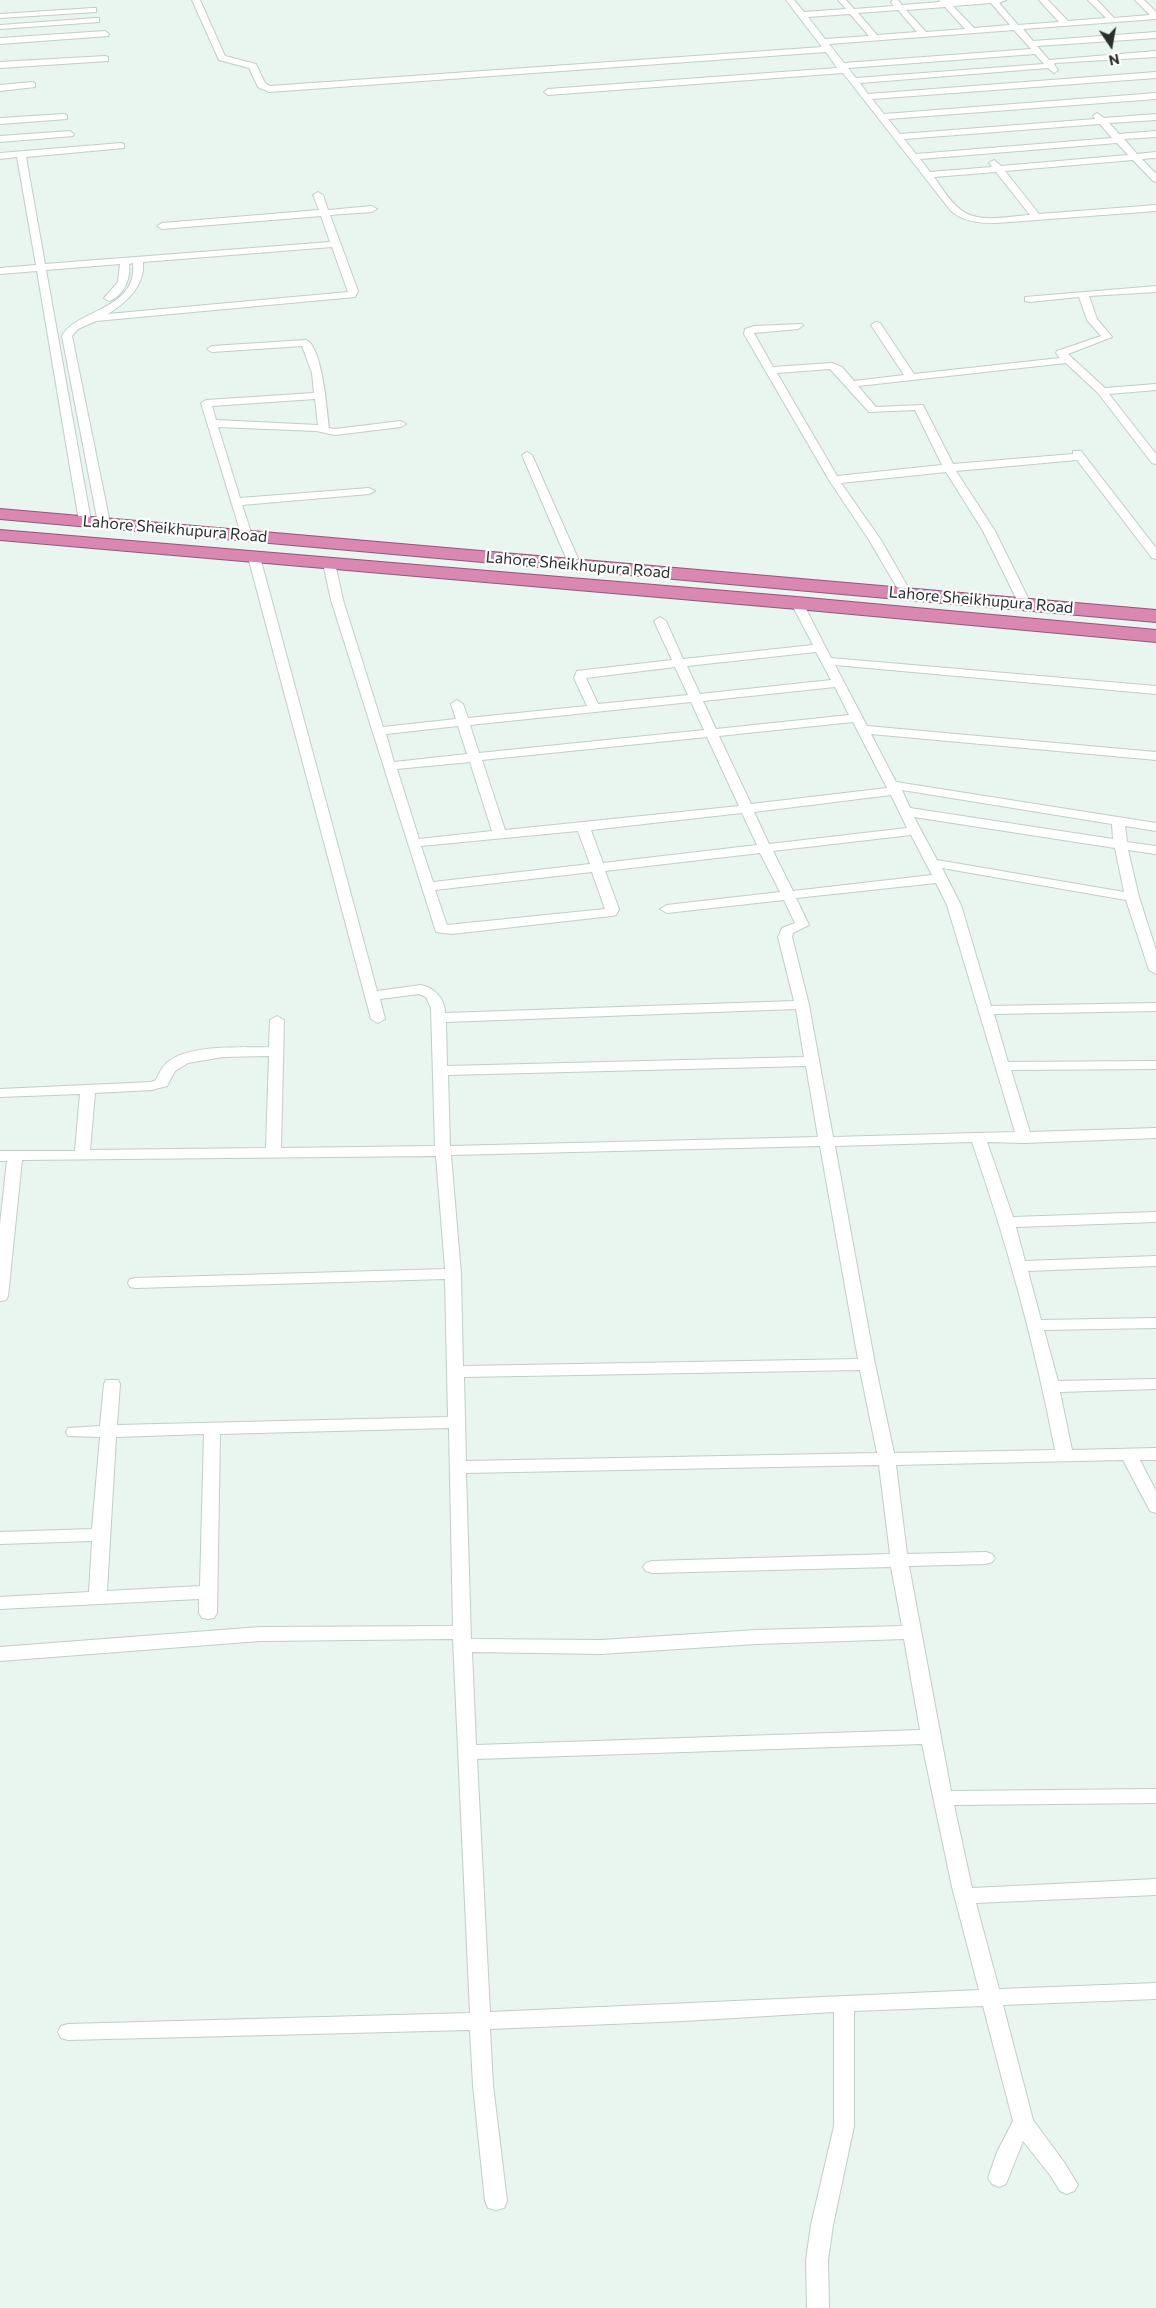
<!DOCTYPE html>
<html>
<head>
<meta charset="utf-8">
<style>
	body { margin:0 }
	#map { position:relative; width:1156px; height:2308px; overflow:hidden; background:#e8f6ef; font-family:Commissioner,sans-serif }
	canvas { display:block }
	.north { position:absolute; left:1086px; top:20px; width:50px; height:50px; -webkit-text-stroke:4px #fff; paint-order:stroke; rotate:168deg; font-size:14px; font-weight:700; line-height:20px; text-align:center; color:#2a2f2c }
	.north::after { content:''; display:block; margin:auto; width:18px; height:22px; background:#2a2f2c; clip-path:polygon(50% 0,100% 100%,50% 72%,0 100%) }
</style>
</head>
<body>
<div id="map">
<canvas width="1156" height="2308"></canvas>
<div class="north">N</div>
</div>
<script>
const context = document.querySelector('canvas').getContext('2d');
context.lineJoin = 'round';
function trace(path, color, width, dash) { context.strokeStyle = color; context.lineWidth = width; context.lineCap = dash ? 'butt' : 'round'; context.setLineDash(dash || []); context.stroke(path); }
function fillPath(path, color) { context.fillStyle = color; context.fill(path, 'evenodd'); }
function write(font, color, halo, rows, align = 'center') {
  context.font = font + ' Commissioner,sans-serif'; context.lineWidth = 4.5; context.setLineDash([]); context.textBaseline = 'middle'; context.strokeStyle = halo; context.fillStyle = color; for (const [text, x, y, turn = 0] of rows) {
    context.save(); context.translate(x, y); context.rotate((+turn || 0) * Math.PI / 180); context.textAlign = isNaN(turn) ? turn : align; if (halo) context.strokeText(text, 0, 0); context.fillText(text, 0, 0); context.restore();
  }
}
const minor = new Path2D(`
	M192,0H200L225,56L256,64L265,83L270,86L822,47L786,0H794L804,12L846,9L838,0H846L854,9L894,6L891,2L893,0H898L902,5L940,2L939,0H1006L999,3L1018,25L1059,22L1039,0H1048L1068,21L1106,18L1088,0H1097L1114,18L1150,15L1135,0H1144L1156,12V19L1023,29L1033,41L1156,32V38L1037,46L1049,60L1156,51V57L1055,63L1054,64L1058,70L1054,73L1048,68L860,83L868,94L1156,72V78L872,99L884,114L1156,93V99L888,119L900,134L1095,119L1093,116L1097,113L1104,118L1156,114V120L1109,123L1119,134L1156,131V137L1124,139L1137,154L1156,152V158L1142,159L1156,174V182L1153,181L1133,160L1005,171L1039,214L1156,205V211L996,223C979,223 964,222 951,211L843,73L548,95L544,92L548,89L837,68L826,52L269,92L258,87L249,68L219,60ZM991,3L1010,25L974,28L953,6ZM945,7L965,29L926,32L906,10ZM898,10L917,32L877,35L858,13ZM850,14L869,36L825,39L808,17ZM1014,30L1031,49L844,63L829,44ZM1035,54L1044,64L856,78L848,68ZM1100,124L1112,138L916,154L904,139ZM1117,143L1128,155L1001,166L994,160L989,163L992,167L930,172L920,159ZM996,172L1030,215C1010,216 979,224 961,210C950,202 942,188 934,177Z
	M93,8H96V12L0,18V14Z
	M96,18H99V22L0,29V25Z
	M105,31L109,34L108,36L0,44V38Z
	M105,56L108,57V61L0,68V62Z
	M32,82L35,83V87L0,91V85Z
	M64,114L67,115V119L0,124V118Z
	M70,131L74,134L73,136L0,142V136Z
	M121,143L124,144V148L26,157L45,264L330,242L321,216L162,229L157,226L162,223L319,210L313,195L318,192L323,195L328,210L372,206L377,209L372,212L330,215L358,291L355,297L96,321L78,329L72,336L110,523L104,526L98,523L62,336C77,309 138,310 133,263L129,264C131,278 124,296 109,301L104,298L118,282L120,264L46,270L91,521L85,524L79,521L37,271L0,274V268L36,265L17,157L0,159V153ZM332,247L348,292L108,314C127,302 145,286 143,262Z
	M1156,286V292L1089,296L1097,319L1112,337L1068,354L1105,388L1156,384V390L1109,394L1156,454V464L1152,463L1098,393L1066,363L858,386L876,407L923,405L953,464L1073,454V451H1081L1156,548V559L1152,558L1077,460L956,471L995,531L1031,604L1025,608L1019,604L983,531L946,472L841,483L881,540L912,594L906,598L902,596L869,540L829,480L744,334L745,329L754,326L802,324L803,326L798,329L754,333L773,367L832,363L842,367L854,381L904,375L871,325L876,322L880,323L914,374L1060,358L1056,353L1057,351L1101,336L1087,320L1079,297L1029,302L1025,301V297ZM830,369L869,412L915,410L942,465L837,476L777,373Z
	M306,340C322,345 327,411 329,428L335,429L401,421L406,424L401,427L335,435L316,431L218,427L240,498L369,488L375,491L369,494L242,505L252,535L250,537H242L201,403L206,400L314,393L312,373L302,346L212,352L207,349L212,346ZM315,399L318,425L216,420L212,406Z
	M527,452L532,455L581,565L579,567L575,568L569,565L522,455Z
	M254,554L260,557L377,991L421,985C435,988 445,999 445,1013L794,1001L778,937L782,928L795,923L784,900L667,913L660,909L667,905L780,892L760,853L605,871L619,909L616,915L611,916L452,934L436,932L331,600L323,563L325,561L329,560L335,563L343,600L383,727L456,719L451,704L457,700L463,704L468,718L587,706L574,678L577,671L672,660L654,621L660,617L666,621L683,659L813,645L791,603L797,599L803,603L831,658L1156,686V694L835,665L867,726L1156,752V760L871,734L896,782L1156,823V831L1125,826L1127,842L1156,846V854L1128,850L1139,897L1156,950V974L1149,970L1126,900L942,868L961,905L991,1006L1156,1003V1011L994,1014L1008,1062L1156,1061V1069L1011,1070L1030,1132L1156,1128V1138L1024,1143L987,1142L1013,1217L1156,1212V1222L1016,1227L1025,1261L1156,1256V1266L1028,1271L1041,1320L1156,1318V1328L1044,1330L1058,1381L1156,1379V1389L1060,1392L1072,1450L1156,1448V1460H1140L1156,1491V1513L1150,1511L1123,1460L896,1465L907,1554L986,1552L992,1554L995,1558L992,1562L986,1564L909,1566L951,1791L1156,1789V1803L954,1805L972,1888L1156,1879V1895L976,1903L999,1989L1156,1983V1999L1003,2005L1033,2120L1064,2162L1078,2185L1074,2191L1067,2194L1060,2191L1050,2175L1023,2141L1006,2184L999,2187L992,2184L988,2178L997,2152L1013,2121L983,2006L854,2011V2126L833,2225L828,2260L829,2308H807L806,2260L811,2225L834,2126V2012L684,2021L490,2029L493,2085L507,2201L504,2208L496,2210L488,2208L485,2201L473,2085L470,2030L68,2040L61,2038L58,2032L61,2026L68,2024L470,2013L453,1639L260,1641L0,1661V1647L260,1627L453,1626L449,1428L220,1434L217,1613L214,1618L208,1619L202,1618L199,1613V1599L0,1609V1597L89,1592L92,1541L0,1544V1532L92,1529L100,1437L68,1436L66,1432L68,1428L100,1426L104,1384L106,1380H118L120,1384L117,1425L448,1417L445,1279L136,1288L130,1287L128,1283L130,1279L136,1278L445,1269L436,1156L22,1160L8,1296L6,1300L0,1301V1224L7,1161H0V1151H75L80,1094L0,1097V1089L151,1082L156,1080C159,1073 163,1065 169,1061C193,1044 240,1048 269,1047L270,1020L277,1016L284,1020L281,1148L435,1146L431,1008L426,997L419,994L380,999L385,1019L378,1023L371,1019L248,557ZM816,652L831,680L700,694L687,666ZM675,667L688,695L598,704L586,678ZM835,687L849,715L716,729L703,701ZM691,702L704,730L479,753L470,725ZM853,722L887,788L751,804L719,736ZM458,726L467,754L394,762L386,734ZM707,737L739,806L505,830L482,760ZM470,762L492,831L419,839L397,769ZM902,790L1112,824L1113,839L910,808ZM891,795L907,828L769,844L754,812ZM742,813L757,845L603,863L591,830ZM914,817L1115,848L1124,892L937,860ZM578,831L590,864L433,882L421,846ZM911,835L932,875L793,891L773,851ZM592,872L605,909L447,925L435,890ZM936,883L947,905L1015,1132L833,1137L809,1005L792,937L793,933L809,925L796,898ZM796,1009L804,1057L447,1066L446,1022ZM269,1056L266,1148L90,1150L95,1093L152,1090L167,1086L175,1071L188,1063L223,1057ZM806,1066L818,1137L450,1146L448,1075ZM972,1142C1007,1243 1035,1345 1055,1450L894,1453L875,1364L835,1146ZM820,1146L858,1359L463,1366L461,1274L451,1155ZM860,1370L877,1453L466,1461L464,1377ZM204,1434L200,1586L107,1591L116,1437ZM879,1465L890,1554L652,1561L646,1563L643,1567L646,1571L652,1573L891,1567L902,1626L756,1630L601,1640L471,1639L466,1473ZM904,1639L920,1730L476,1745L472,1652L601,1654L756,1644ZM922,1744L952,1887L979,1990L490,2012L477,1759Z`);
const trunk = new Path2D(`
	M0,509L1156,610V622L0,519Z
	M0,530L797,597L1156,630V642L797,609L0,540Z`);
trace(minor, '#c0cec7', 2);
trace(trunk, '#965577', 2);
fillPath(minor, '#fff');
fillPath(trunk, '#da87b2');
write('16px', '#2a2f2c', '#fff', [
	["Lahore Sheikhupura Road",175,529,5],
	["Lahore Sheikhupura Road",578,565,5],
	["Lahore Sheikhupura Road",981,600,5]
]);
</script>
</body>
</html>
